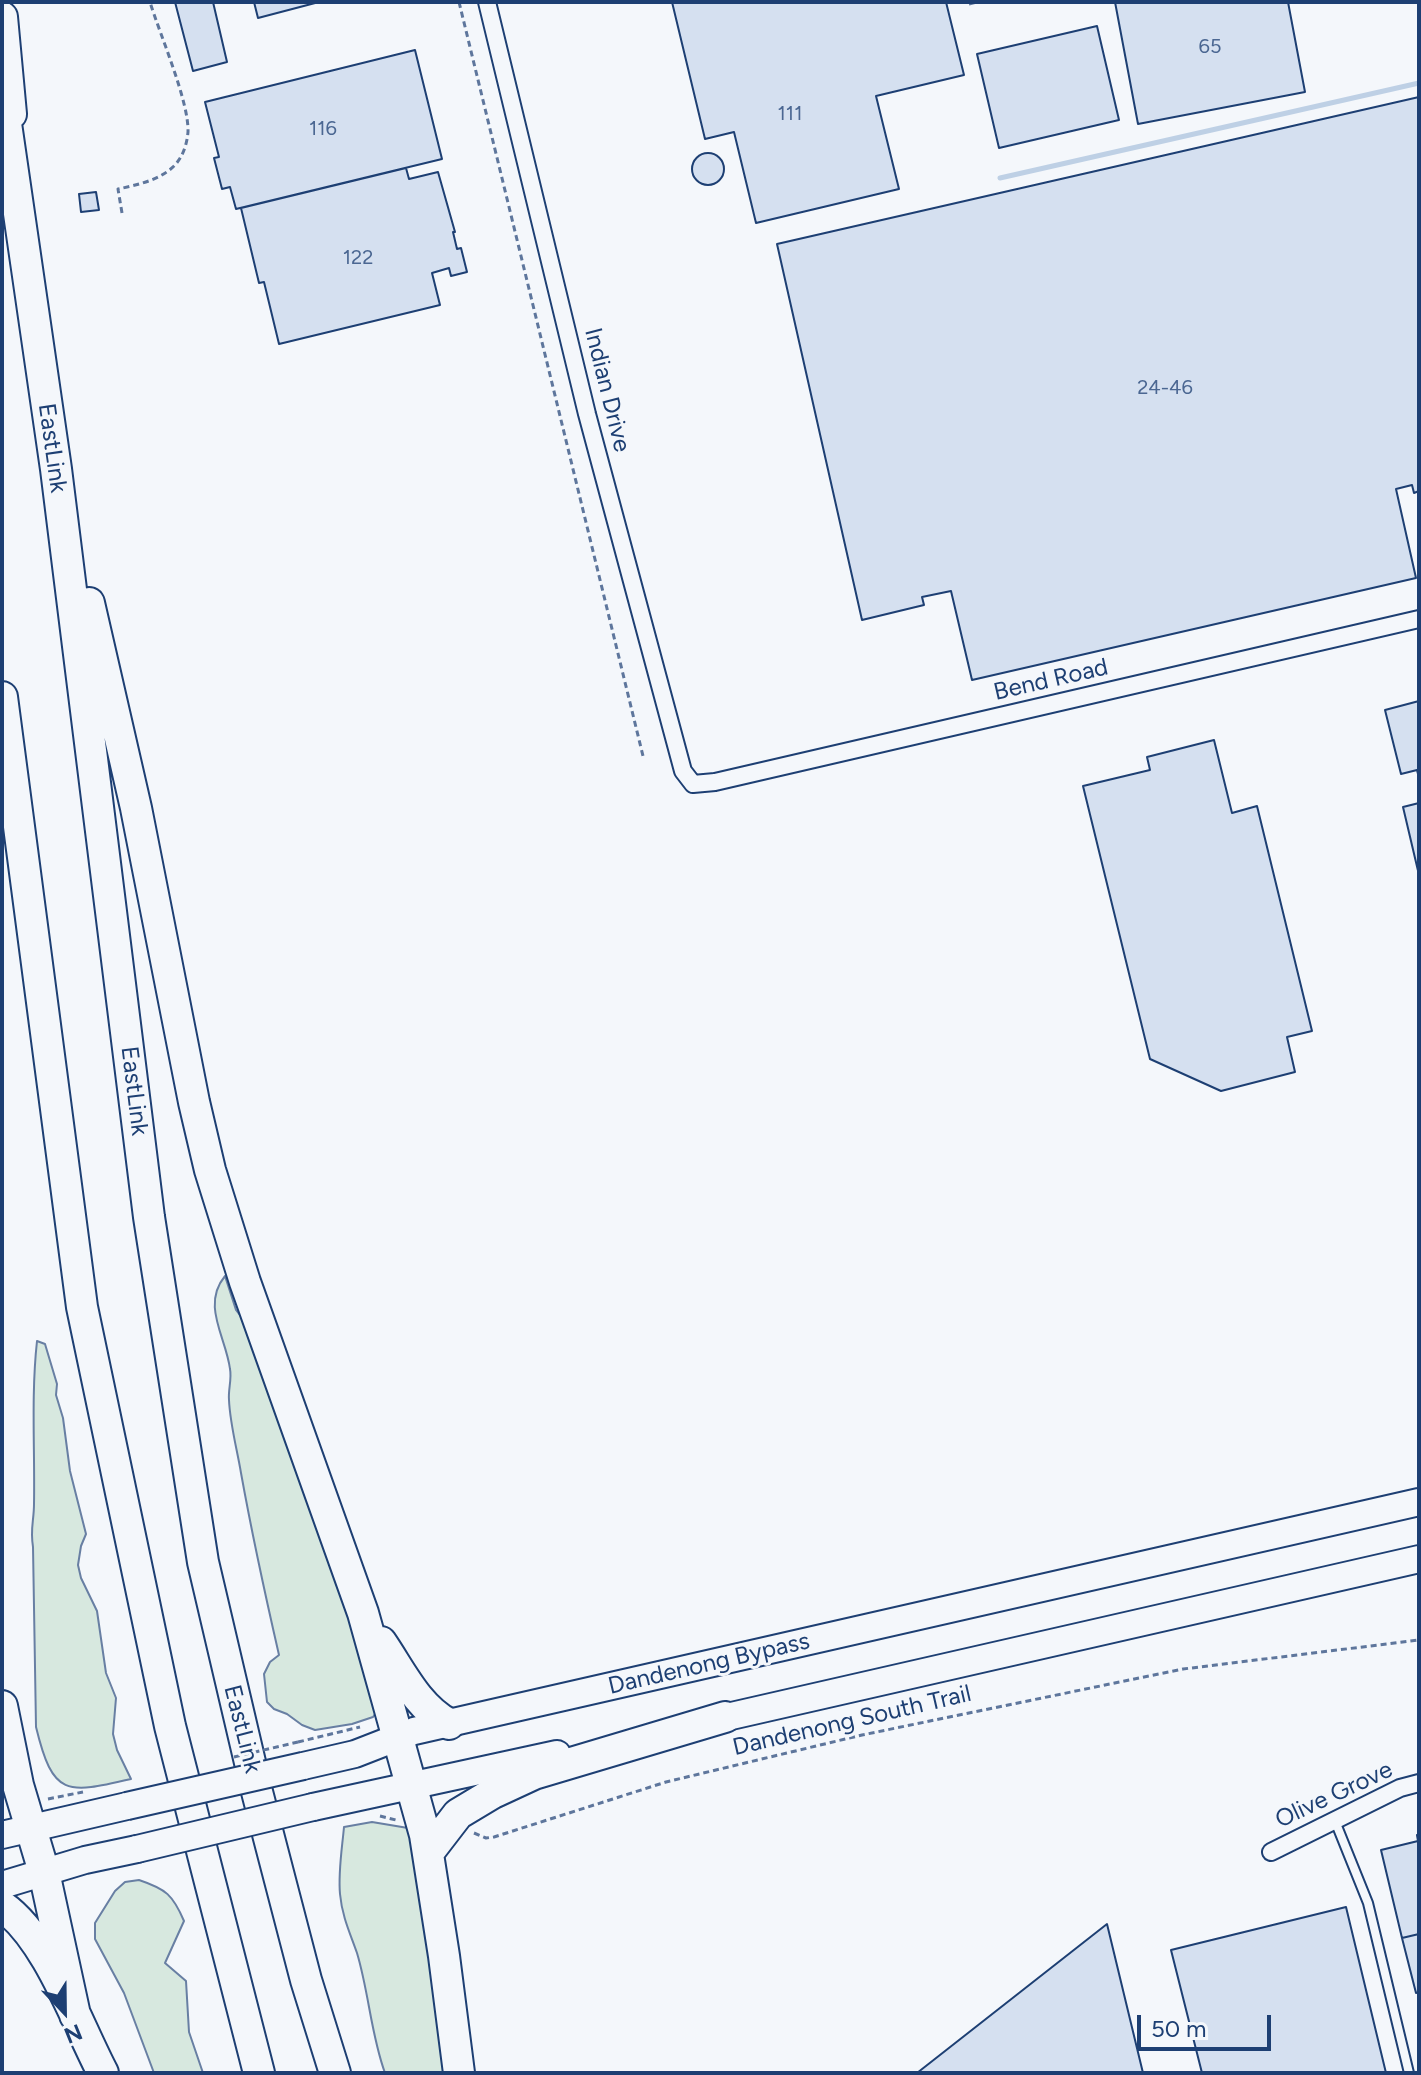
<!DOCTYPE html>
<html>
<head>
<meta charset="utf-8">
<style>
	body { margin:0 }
	#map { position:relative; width:1421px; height:2075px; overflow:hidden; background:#f4f7fb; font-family:Figtree,sans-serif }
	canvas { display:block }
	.frame { position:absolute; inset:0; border:4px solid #1d3f73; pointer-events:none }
	.north { position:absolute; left:24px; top:1971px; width:80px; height:80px; -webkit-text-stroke:6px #f4f7fb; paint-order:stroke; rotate:158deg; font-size:22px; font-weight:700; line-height:32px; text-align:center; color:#1d3f73 }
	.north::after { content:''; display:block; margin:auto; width:28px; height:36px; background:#1d3f73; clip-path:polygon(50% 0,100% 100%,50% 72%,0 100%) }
	.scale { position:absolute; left:1137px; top:2015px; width:134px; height:36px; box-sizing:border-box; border:4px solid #1d3f73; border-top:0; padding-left:10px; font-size:24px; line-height:28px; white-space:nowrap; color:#1d3f73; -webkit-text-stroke:6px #f4f7fb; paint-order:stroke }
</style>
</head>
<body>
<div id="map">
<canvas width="1421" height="2075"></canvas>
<div class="frame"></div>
<div class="north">N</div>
<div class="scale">50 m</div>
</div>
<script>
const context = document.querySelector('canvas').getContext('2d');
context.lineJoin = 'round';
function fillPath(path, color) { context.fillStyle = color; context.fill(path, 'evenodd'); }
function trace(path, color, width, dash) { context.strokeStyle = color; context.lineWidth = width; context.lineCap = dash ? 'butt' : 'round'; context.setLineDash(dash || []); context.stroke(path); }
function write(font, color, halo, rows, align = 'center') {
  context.font = font + ' Figtree,sans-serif'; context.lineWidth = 6; context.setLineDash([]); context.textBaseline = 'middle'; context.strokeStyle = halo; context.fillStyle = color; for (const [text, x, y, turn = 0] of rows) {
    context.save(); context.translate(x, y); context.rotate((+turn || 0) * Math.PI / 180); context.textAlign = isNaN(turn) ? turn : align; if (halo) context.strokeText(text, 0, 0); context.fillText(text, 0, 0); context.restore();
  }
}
const green = new Path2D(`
	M225,1276L236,1310L243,1319L336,1554L338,1588L357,1636L380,1707L373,1717L352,1724L315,1730L302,1725L287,1714L274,1709L267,1702L264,1674L270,1662L279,1655C265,1594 252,1534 241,1473C237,1449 230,1424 229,1400C228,1390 232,1379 230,1369C226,1337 201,1305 225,1276Z
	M37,1341L45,1344L57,1384L56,1395L63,1418L70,1471L86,1534L81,1546L78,1565L81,1578L97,1611L106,1673L116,1698L113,1734L117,1750L131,1779C66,1794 53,1797 36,1727L33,1547C30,1528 34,1521 34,1504C35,1449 31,1396 37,1341Z
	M372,1822L408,1828L415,1837L447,2073H385C371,2035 369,1993 357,1953C350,1933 342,1916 340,1894C338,1872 342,1849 344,1827Z
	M139,1880C166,1889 173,1895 184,1921L165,1963L186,1981L189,2032L203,2073H154L124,1993L95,1939V1923L115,1891L125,1882Z`);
fillPath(green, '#d7e8df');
trace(green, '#687fa3', 2);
trace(new Path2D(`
	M1000,178L1419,83`), '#bed0e5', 5);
const building = new Path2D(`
	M175,2H213L227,62L193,71Z
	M254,2H319L258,18Z
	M672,2H946L964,75L876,96L899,189L756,223L734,132L705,139Z
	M1115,2H1288L1305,92L1138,124Z
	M1097,26L1119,120L999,148L977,54Z
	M415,50L442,159L236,209L230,187L222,189L214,158L219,157L205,102Z
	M1419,97V491L1414,493L1412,485L1396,489L1416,578L972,680L951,591L922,597L924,605L862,620L777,244Z
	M692 169a16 16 0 1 1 32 0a16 16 0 1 1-32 0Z
	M406,168L409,179L438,172L455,232H453L457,249L461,248L467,272L451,276L449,268L432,273L440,305L279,344L264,282L259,283L241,208Z
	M96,192L99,210L81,212L79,194Z
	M1419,701V778L1417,770L1401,774L1385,710Z
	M1214,740L1232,813L1257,806L1312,1031L1287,1037L1295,1072L1221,1091L1150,1059L1083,786L1150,770L1147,757Z
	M1419,803V875L1403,807Z
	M1417,1835H1419V1934L1402,1938L1381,1850L1418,1841Z
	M1346,1907L1386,2073H1202L1171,1950Z
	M1107,1924L1143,2073H917Z
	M1419,1934V1992L1416,1993L1402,1938Z`);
fillPath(building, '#d5e0f0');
trace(building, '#1d3f73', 2);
const service = new Path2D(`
	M1335,1821L1368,1903L1409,2073`);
const minor = new Path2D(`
	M487,2L587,414L683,771L693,784L715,782L1419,619
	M1271,1852L1400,1788L1419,1783`);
const trunk = new Path2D(`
	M705,1722L1419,1559
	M303,1766L355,1754L414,1731L1419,1502
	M313,1807L557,1754
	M2,1835L127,1806
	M2,1885L85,1860L137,1849`);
const motorway = new Path2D(`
	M2,17L11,114
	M2,96L56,469L149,1217L203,1562L256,1788L306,1980L335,2073
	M89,603L136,808L194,1102L210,1170L245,1282L363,1613L425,1835L444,1956L459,2073
	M2,697L82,1307L170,1726L259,2073
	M381,1642C401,1671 417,1707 449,1724
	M2,1706L18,1785L44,1872L75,2015
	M428,1853L458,1814L493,1793L534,1774L725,1717
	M2,1906C48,1938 77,2024 103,2073`);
trace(service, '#1d3f73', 12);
trace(minor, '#1d3f73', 20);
trace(trunk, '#1d3f73', 30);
trace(motorway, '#1d3f73', 34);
trace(new Path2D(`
	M459,2L643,756
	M969,4L977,2
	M122,213L118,189C137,185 160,180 174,166C183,157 187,144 188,132C189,101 160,35 150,2
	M298,1742L360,1727
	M48,1799L83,1792
	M380,1816L396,1820
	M474,1833L486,1838L494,1837L666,1782L862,1735L1183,1669L1419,1640`), '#5e769c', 3, [6, 4]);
trace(service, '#f4f7fb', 8);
trace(minor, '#f4f7fb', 16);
trace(trunk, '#f4f7fb', 26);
trace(motorway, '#f4f7fb', 30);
const trunkBridge = new Path2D(`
	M127,1806L303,1766
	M137,1849L313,1807`);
trace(trunkBridge, '#1d3f73', 30, []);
trace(new Path2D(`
	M234,1757L298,1742`), '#5e769c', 3, [6, 4]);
trace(trunkBridge, '#f4f7fb', 26);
write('20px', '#4b6792', null, [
	["65",1210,47],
	["111",790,114],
	["116",323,129],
	["122",358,258],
	["24-46",1165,388]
]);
write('24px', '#1d3f73', '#f4f7fb', [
	["Indian Drive",607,390,76],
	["EastLink",52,448,82],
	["Bend Road",1051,680,-13],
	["EastLink",134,1091,83],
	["Dandenong Bypass",709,1664,-13],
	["Dandenong South Trail",852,1721,-13],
	["EastLink",242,1729,76],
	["Olive Grove",1334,1795,-25]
]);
</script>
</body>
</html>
